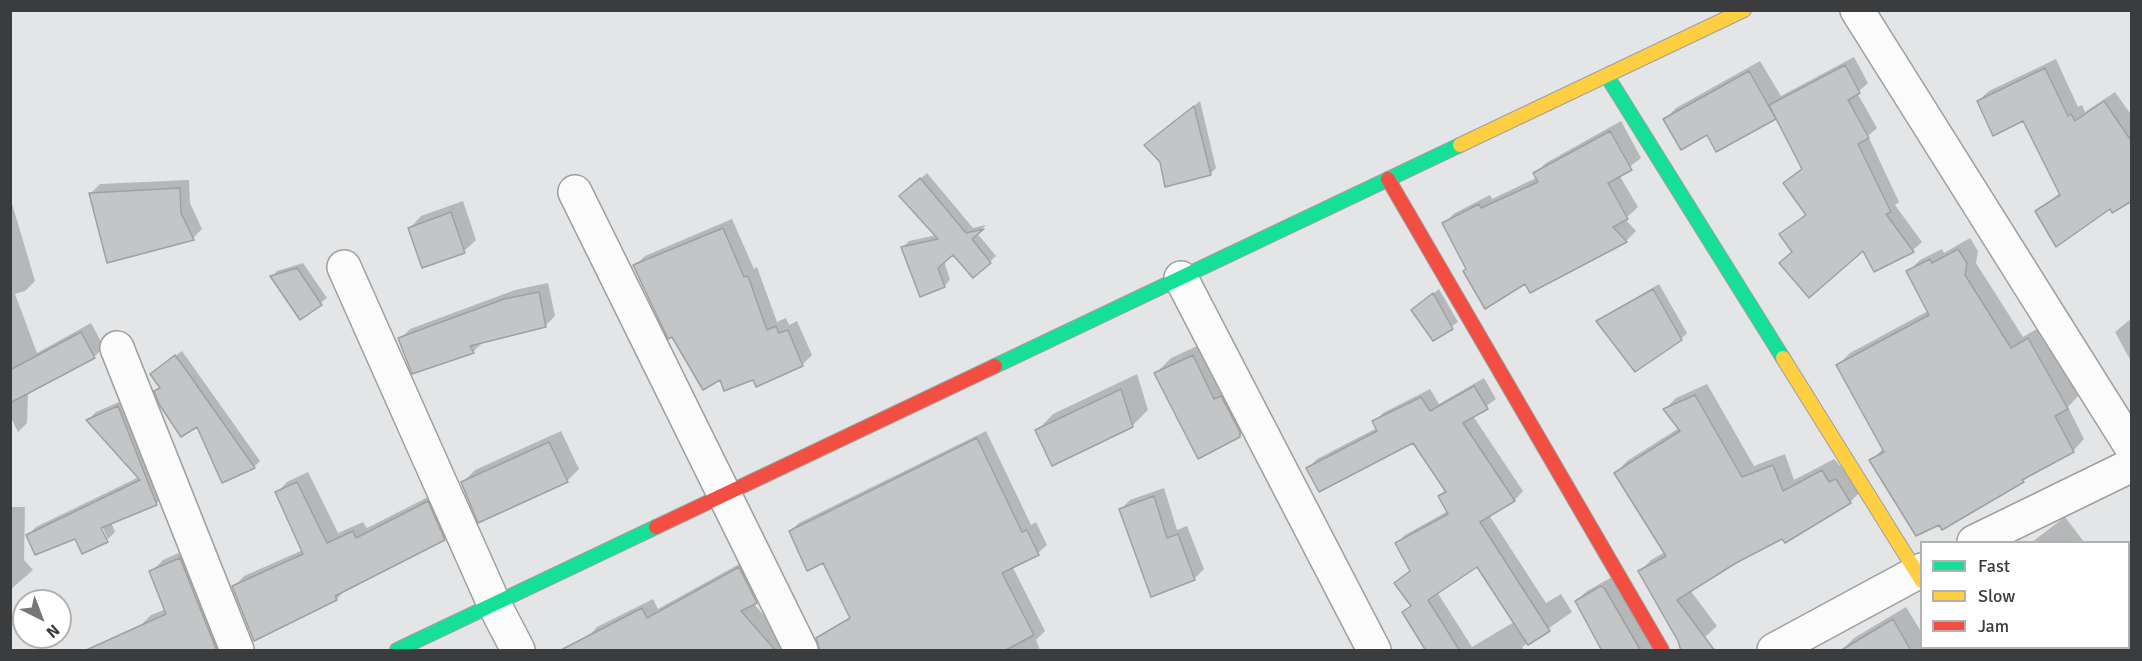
<!DOCTYPE html>
<html>
<head>
<meta charset="utf-8">
<style>
	body { margin:0 }
	#map { position:relative; width:2142px; height:661px; overflow:hidden; background:#e3e5e6; font-family:Signika,sans-serif }
	canvas { display:block }
	.frame { position:absolute; inset:0; border:12px solid #3b3c3d; pointer-events:none }
	.legend { position:absolute; left:1920px; top:541px; width:210px; height:108px; box-sizing:border-box; background:#fff; border:2px solid #b1b1b1; margin:0; padding:8px 10px; list-style:none; font-size:18px; color:#3b3c3d }
	.legend li { display:flex; align-items:center; gap:12px; height:30px }
	.legend b { width:30px; border:2px solid #b1b1b1 }
	.north { position:absolute; left:12px; top:589px; width:60px; height:60px; box-sizing:border-box; background:#fff; border:2px solid #b1b1b1; border-radius:50%; rotate:138deg; font-size:16px; font-weight:700; line-height:24px; text-align:center; color:#3b3c3d }
	.north::after { content:''; display:block; margin:auto; width:21px; height:27px; background:#767778; clip-path:polygon(50% 0,100% 100%,50% 72%,0 100%) }
</style>
</head>
<body>
<div id="map">
<canvas width="2142" height="661"></canvas>
<div class="frame"></div>
<ul class="legend">
<li><b style="height:8px;background:#16e098"></b>Fast</li>
<li><b style="height:8px;background:#ffcf43"></b>Slow</li>
<li><b style="height:8px;background:#f24e42"></b>Jam</li>
</ul>
<div class="north">N</div>
</div>
<script>
const context = document.querySelector('canvas').getContext('2d');
context.lineJoin = 'round';
function fillPath(path, color) { context.fillStyle = color; context.fill(path, 'evenodd'); }
function trace(path, color, width, dash) { context.strokeStyle = color; context.lineWidth = width; context.lineCap = dash ? 'butt' : 'round'; context.setLineDash(dash || []); context.stroke(path); }
fillPath(new Path2D(`
	M1854,57L1868,83L1857,93L1877,128L1868,136L1899,202L1895,205L1922,242L1913,250L1874,270L1863,248L1793,252L1781,234L1807,213L1785,183L1803,167L1777,117L1707,133L1665,119L1676,108L1760,61L1781,96Z
	M2056,59L2078,107L2082,105L2085,112L2115,92L2132,116V199L2110,207L2037,212L2060,193L2023,119L1978,101L1989,91Z
	M1200,101L1216,168L1210,174L1161,161L1146,145Z
	M1621,121L1641,158L1619,175L1638,207L1625,219L1636,231L1626,241L1526,282L1467,269L1444,223L1455,213L1490,195L1492,199L1538,177L1535,173L1546,163Z
	M927,173L973,228L986,225L977,233L996,256L974,276L953,253L944,261L950,280L944,286L903,247L909,241L937,235L907,190Z
	M189,180L190,203L202,229L193,238L91,193L100,184Z
	M10,197L35,281L25,291L15,294L37,353L91,323L104,347L94,357L28,392L27,423L18,432L10,416Z
	M463,201L476,240L464,251L410,228L421,216Z
	M732,219L754,269L757,267L777,322L786,318L789,325L797,321L812,355L802,365L754,378H720L635,265L645,256Z
	M1970,238L1978,251L1976,263L2023,337L2040,327L2078,396L2068,407L2084,439L2073,451L2041,462L2023,481L1871,460L1884,448L1838,365L1850,353L1928,311L1908,272L1920,260L1942,249L1944,253Z
	M303,263L327,298L300,318L272,277L277,271Z
	M548,283L555,316L545,326L482,343L473,352L400,339L410,329L515,290Z
	M1659,284L1687,333L1681,339L1598,321Z
	M1439,289L1458,322L1433,339L1413,310Z
	M2132,318V363L2115,332Z
	M1208,341L1254,420L1239,436L1156,373L1171,358Z
	M182,351L260,461L254,467L156,391L160,387L151,374Z
	M1137,374L1148,410L1132,426L1037,431L1053,414Z
	M1484,378L1496,399L1473,416L1523,491L1515,500L1489,515L1546,603L1561,594L1572,612L1522,647L1524,650H1428L1404,612L1412,605L1396,583L1411,570L1397,543L1405,535L1448,511L1440,496L1446,489L1414,441L1308,468L1317,459L1377,428L1374,422L1383,413L1430,389L1439,404ZM1477,565L1514,622L1472,647L1437,592Z
	M1707,384L1754,466L1785,454L1794,480L1834,459L1862,490L1850,502L1786,541L1783,537L1690,590L1717,626L1705,637L1681,650L1680,640L1640,571L1651,560L1665,552L1616,473L1627,461L1679,428L1665,409L1676,398Z
	M126,399L164,495L156,504L111,522L115,532L108,539L99,520L97,522L107,541L28,535L36,527L139,477L88,420L96,412Z
	M561,431L579,469L567,481L463,482L475,470Z
	M986,431L1031,525L1036,522L1047,545L1038,553L1012,566L1045,631L1036,640L1040,650H918L790,531L799,523Z
	M308,472L338,533L363,522L367,528L438,492L454,528L444,538L347,588L337,599L255,639L234,587L244,576L303,550L277,493L287,482Z
	M1164,488L1177,530L1187,526L1204,569L1195,578L1152,595L1121,509L1130,500Z
	M10,507H25L24,560L33,570L10,590Z
	M2065,517L2084,542H2031H2032Z
	M192,547L228,650H149L139,627L151,615L166,609L151,572L163,560Z
	M750,558L767,592L753,603L794,649L792,650H593L587,638L597,627L653,599L658,609Z
	M1612,577L1658,650H1603L1576,601L1587,591Z
	M1906,607L1922,633V648H1930L1932,650H1842L1854,638Z
	M2128,611L2132,616V650H2034L2039,648H2128Z`), '#0003');
const building = new Path2D(`
	M1845,65L1860,93L1848,100L1869,138L1858,144L1891,212L1886,214L1914,252L1874,272L1863,251L1809,298L1779,263L1792,252L1779,234L1806,215L1783,183L1802,169L1769,105Z
	M2045,68L2068,116L2071,114L2075,121L2104,101L2132,142V201L2112,213L2110,209L2056,247L2035,211L2060,195L2023,121L1993,136L1977,101Z
	M1749,71L1776,119L1716,152L1707,135L1681,150L1663,119Z
	M1194,106L1211,175L1165,187L1160,162L1144,145Z
	M1610,131L1632,170L1608,183L1628,219L1613,227L1627,242L1530,293L1525,284L1485,309L1463,271L1466,269L1442,223L1479,204L1481,208L1538,182L1533,173Z
	M920,178L966,233L984,229L972,239L991,263L973,278L953,255L938,268L945,287L920,297L901,247L938,239L899,196Z
	M180,188L181,213L194,240L107,263L89,193Z
	M451,212L465,253L422,268L408,228Z
	M723,228L744,277L748,276L767,330L776,326L779,333L788,330L803,366L756,387L753,380L724,391L720,380L703,390L672,337L668,339L633,265Z
	M1958,249L1967,263L1965,275L2011,348L2028,338L2068,409L2055,416L2074,452L2022,480L2024,482L1942,530L1939,525L1916,536L1869,460L1884,452L1836,365L1929,315L1906,271L1930,259L1932,263Z
	M297,268L322,305L300,320L270,276Z
	M1653,289L1682,340L1635,372L1596,321Z
	M539,292L546,327L470,346L474,353L412,374L398,338L504,299Z
	M1433,293L1453,329L1433,341L1411,310Z
	M81,332L95,358L10,403V370Z
	M175,355L186,370L255,468L222,483L197,427L181,437L159,404L154,391L160,388L150,374Z
	M1193,355L1214,399L1221,396L1240,432V437L1198,459L1154,373Z
	M1474,386L1488,409L1463,423L1515,501L1480,522L1550,631L1528,645L1477,567L1428,600L1460,651H1426L1402,612L1411,606L1394,583L1410,571L1395,543L1448,514L1438,496L1446,492L1413,443L1319,492L1306,468L1377,431L1372,421L1421,397L1430,411Z
	M1121,389L1133,427L1052,466L1035,430Z
	M1695,395L1742,477L1773,465L1783,491L1822,470L1829,482L1836,479L1851,503L1785,543L1782,539L1736,563L1677,600L1715,651H1681L1678,641L1638,571L1666,556L1614,473L1680,431L1663,409Z
	M118,406L157,505L101,528L108,542L82,554L75,539L35,555L26,535L140,480L86,420Z
	M977,438L1022,532L1027,530L1039,555L1002,573L1034,635L1004,651H820L816,638L850,618L823,563L807,571L789,531Z
	M549,442L568,482L478,523L461,482Z
	M297,482L327,543L353,531L356,538L428,501L445,540L335,596L337,600L254,641L232,586L303,554L275,492Z
	M1154,496L1167,538L1178,534L1195,580L1151,597L1119,509Z
	M180,558L217,651H84L166,614L149,571Z
	M739,567L757,603L741,611L776,651H559L642,608L647,618Z
	M1601,586L1605,589L1641,651H1602L1575,601Z
	M1893,619L1911,651H1840Z`);
fillPath(building, '#c4c5c6');
trace(building, '#9fa0a1', 1.5);
const street = new Path2D(`
	M1857,10L2132,448
	M575,192L801,650
	M344,267L494,604L518,650
	M1181,278L1374,650
	M117,348L237,650
	M1974,542L2132,465
	M1960,648L1961,650
	M1774,650L1922,570`);
const fast = new Path2D(`
	M1607,76L1783,358
	M995,366L1460,145
	M397,650L656,527`);
const slow = new Path2D(`
	M1460,145L1744,10
	M1783,358L1922,581`);
const jam = new Path2D(`
	M1388,179L1662,650
	M656,527L995,366`);
trace(street, '#9d9fa0', 36);
trace(fast, '#9d9fa0', 16);
trace(slow, '#9d9fa0', 16);
trace(jam, '#9d9fa0', 16);
trace(street, '#fbfbfb', 33);
trace(fast, '#16e098', 14);
trace(slow, '#ffcf43', 14);
trace(jam, '#f24e42', 14);
</script>
</body>
</html>
